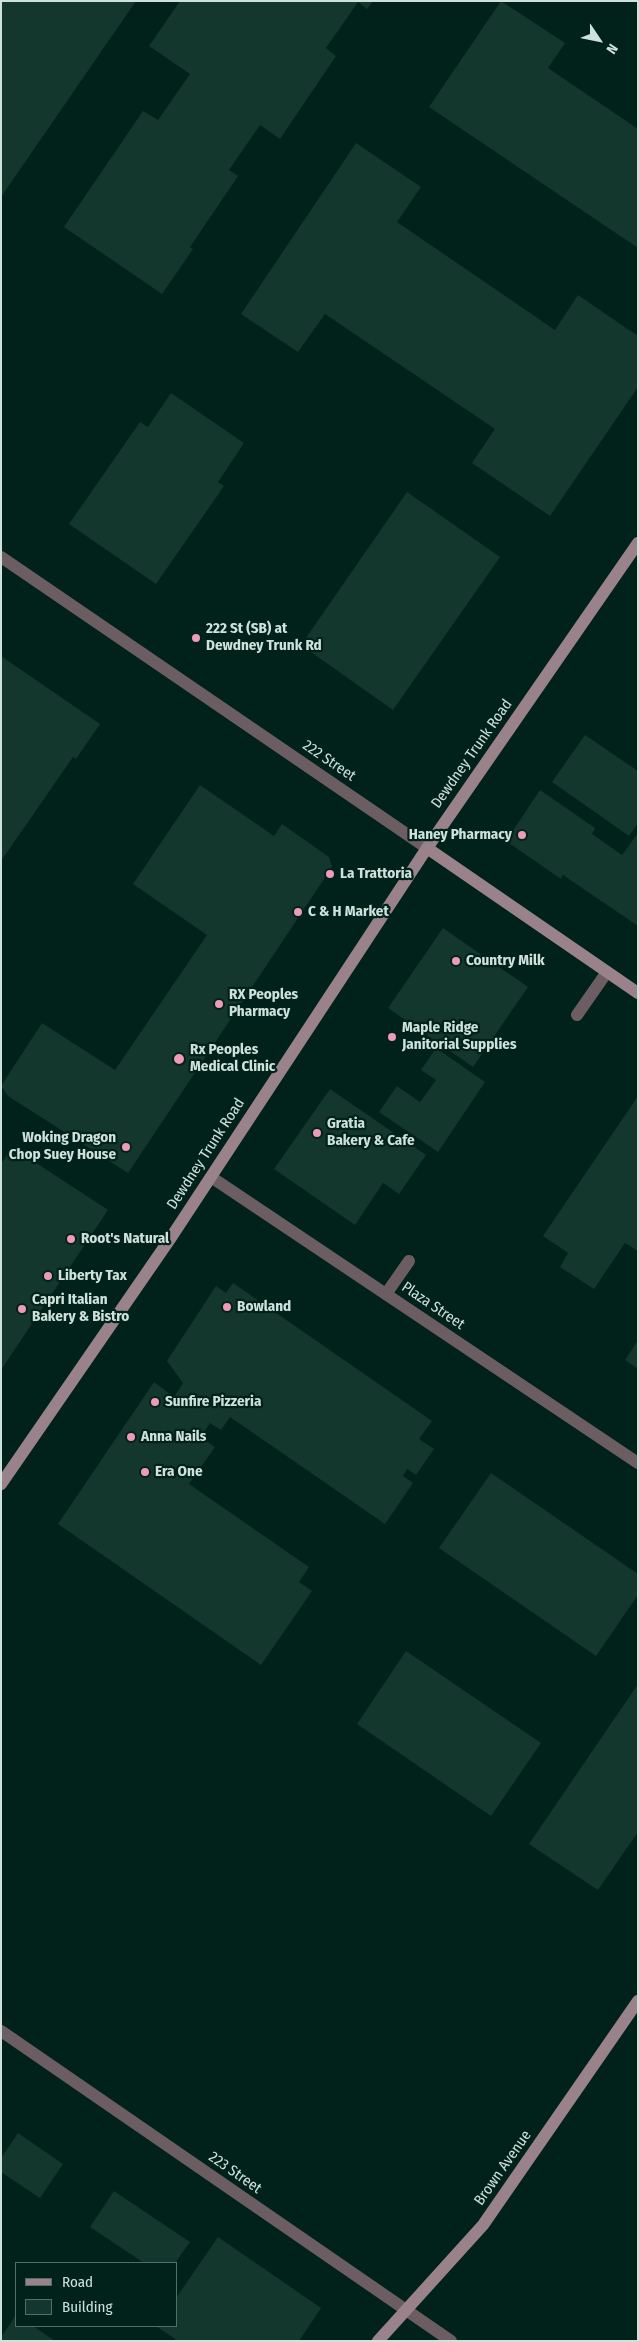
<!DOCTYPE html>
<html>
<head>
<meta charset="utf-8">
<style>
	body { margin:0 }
	#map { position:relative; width:639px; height:2342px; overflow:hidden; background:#00221a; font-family:"Fira Sans Condensed",sans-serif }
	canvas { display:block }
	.frame { position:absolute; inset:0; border:2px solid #cee1db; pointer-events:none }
	.legend { position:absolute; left:15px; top:2262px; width:162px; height:65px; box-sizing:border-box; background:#00221a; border:1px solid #526e67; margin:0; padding:6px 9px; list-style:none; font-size:15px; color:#cee1db }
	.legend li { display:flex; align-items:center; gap:10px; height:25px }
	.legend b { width:25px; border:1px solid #526e67 }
	.north { position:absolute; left:574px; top:15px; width:50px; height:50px; -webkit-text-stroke:4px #00221a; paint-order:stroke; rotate:124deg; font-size:14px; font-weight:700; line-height:20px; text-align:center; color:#cee1db }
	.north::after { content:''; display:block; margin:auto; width:18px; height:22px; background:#cee1db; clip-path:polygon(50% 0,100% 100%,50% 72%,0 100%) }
</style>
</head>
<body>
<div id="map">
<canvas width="639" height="2342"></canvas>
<div class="frame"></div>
<ul class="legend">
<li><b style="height:6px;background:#9a828a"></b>Road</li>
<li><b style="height:14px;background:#13362d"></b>Building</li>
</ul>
<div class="north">N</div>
</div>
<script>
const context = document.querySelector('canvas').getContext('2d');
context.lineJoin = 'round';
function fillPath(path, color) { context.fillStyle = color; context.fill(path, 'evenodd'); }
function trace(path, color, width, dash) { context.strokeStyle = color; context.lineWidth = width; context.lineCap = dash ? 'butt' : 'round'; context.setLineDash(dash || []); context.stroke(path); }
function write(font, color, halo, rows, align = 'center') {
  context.font = font + ' "Fira Sans Condensed",sans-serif'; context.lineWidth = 4.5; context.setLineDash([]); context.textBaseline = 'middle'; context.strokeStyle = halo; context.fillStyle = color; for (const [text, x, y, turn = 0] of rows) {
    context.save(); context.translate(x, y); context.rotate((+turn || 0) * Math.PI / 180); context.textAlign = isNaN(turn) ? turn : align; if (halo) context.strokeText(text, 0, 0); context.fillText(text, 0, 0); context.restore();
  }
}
fillPath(new Path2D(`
	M2,1H136L1,197V3Z
	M180,1H373L367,9L358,2L326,48L336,56L280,139L260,125L229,170L238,176L190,247L193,249L162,294L64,227L143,111L158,120L190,74L149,46Z
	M501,1L565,43L548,68L638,129V248L429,107Z
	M356,143L421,187L397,222L555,330L578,295L638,336V387L550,516L472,463L495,429L325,314L298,352L241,314Z
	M171,393L244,443L218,482L224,486L156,584L69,524L140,422L148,427Z
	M407,492L500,557L393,710L301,645Z
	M1,656L100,724L76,759L73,757L1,861Z
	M585,735L638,771V823L629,836L552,782Z
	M200,785L274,836L282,824L329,857L332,867L128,1173L8,1096L1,1086L42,1023L115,1070L207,935L133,884Z
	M540,790L595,828L592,834L622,855L638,833V926L563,875L561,879L506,841Z
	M443,928L528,987L473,1067L388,1008Z
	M436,1048L485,1082L438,1152L379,1112L397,1086L420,1102L436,1080L421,1070Z
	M330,1089L426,1155L399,1194L383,1183L355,1225L274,1169Z
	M638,1096V1251L625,1243L594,1289L560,1267L568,1253L543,1236Z
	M12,1147L108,1210L1,1370V1164Z
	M233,1283L432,1421L419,1439L434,1449L416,1475L407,1469L403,1476L413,1483L385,1524L230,1417L221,1430L210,1423L201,1437L215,1447L189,1484L309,1567L299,1582L312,1591L261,1665L58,1524L154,1382L174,1397L183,1383L167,1361L216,1286L226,1293Z
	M638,1340V1369L625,1360Z
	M491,1473L638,1574V1595L596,1656L439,1548Z
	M406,1651L541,1743L491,1816L357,1724Z
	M638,1684V1832L598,1890L529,1844Z
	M18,2133L63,2164L40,2198L1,2172V2158Z
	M114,2191L190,2242L175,2263H144L90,2227Z
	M218,2237L321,2308L299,2341H178L156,2326H176V2298Z
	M16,2315V2326H33L55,2341H1V2337Z`), '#13362d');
trace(new Path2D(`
	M577,1015L607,972
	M386,1294L409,1261`), '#6c5d62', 12);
trace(new Path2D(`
	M211,1177L638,1463
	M1,2031L451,2341`), '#6c5d62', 12);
trace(new Path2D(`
	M1,557L427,848`), '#6c5d62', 12);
trace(new Path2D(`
	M427,848L638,993
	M1,1484L172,1236L427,848L638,543
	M378,2341L483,2225L638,2001`), '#9a828a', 12);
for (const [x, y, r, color] of [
	[196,638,5,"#ef9ab8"],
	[522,835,5,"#ef9ab8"],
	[330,874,5,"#ef9ab8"],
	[298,912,5,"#ef9ab8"],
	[456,961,5,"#ef9ab8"],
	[219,1004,5,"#ef9ab8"],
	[392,1037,5,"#ef9ab8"],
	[179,1059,6,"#ef9ab8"],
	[317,1133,5,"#ef9ab8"],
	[126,1147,5,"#ef9ab8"],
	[71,1239,5,"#ef9ab8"],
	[48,1276,5,"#ef9ab8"],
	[227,1307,5,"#ef9ab8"],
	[22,1309,5,"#ef9ab8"],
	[155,1402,5,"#ef9ab8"],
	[131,1437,5,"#ef9ab8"],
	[145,1472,5,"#ef9ab8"]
]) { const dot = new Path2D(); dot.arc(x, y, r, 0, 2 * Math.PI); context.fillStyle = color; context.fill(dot); trace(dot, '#00221a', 2); }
write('bold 15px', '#cee1db', '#00221a', [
	["222 St (SB) at",206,629],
	["Dewdney Trunk Rd",206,646],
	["Haney Pharmacy",512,835,"right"],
	["La Trattoria",340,874],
	["C & H Market",308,912],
	["Country Milk",466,961],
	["RX Peoples",229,995],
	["Pharmacy",229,1012],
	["Maple Ridge",402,1028],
	["Janitorial Supplies",402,1045],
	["Rx Peoples",190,1050],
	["Medical Clinic",190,1067],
	["Gratia",327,1124],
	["Bakery & Cafe",327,1141],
	["Woking Dragon",116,1138,"right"],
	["Chop Suey House",116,1155,"right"],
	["Root's Natural",81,1239],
	["Liberty Tax",58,1276],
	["Capri Italian",32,1300],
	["Bakery & Bistro",32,1317],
	["Bowland",237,1307],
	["Sunfire Pizzeria",165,1402],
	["Anna Nails",141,1437],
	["Era One",155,1472]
], 'left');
write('15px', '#cee1db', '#00221a', [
	["Dewdney Trunk Road",472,754,-55],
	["222 Street",329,761,34],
	["Dewdney Trunk Road",206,1154,-57],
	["Plaza Street",433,1306,34],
	["Brown Avenue",503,2168,-55],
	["223 Street",235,2173,35]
]);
</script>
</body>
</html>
